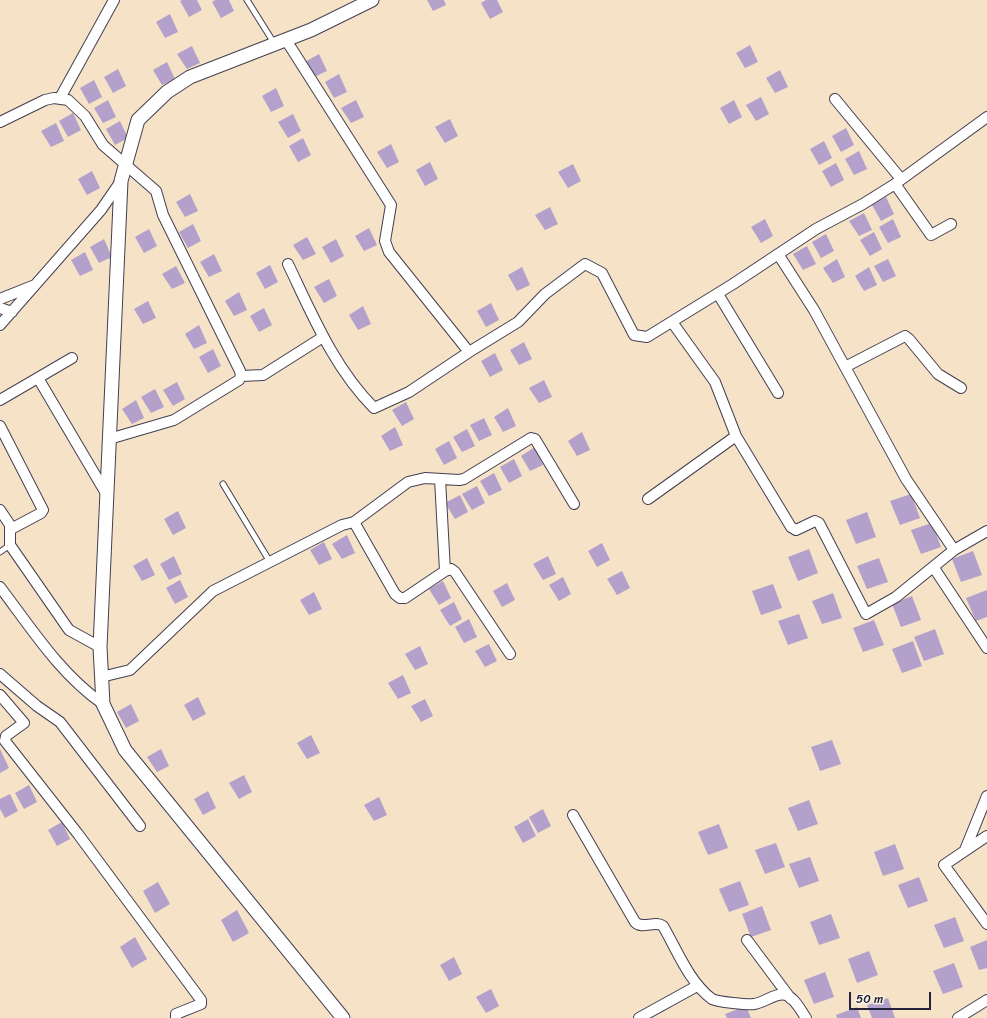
<!DOCTYPE html>
<html>
<head>
<meta charset="utf-8">
<style>
	body { margin:0 }
	#map { position:relative; width:987px; height:1018px; overflow:hidden; background:#f6e2c7; font-family:Sriracha,sans-serif }
	canvas { display:block }
	.scale { position:absolute; left:849px; top:992px; width:82px; height:18px; box-sizing:border-box; border:2px solid #22223b; border-top:0; padding-left:5px; font-size:12px; line-height:14px; white-space:nowrap; color:#22223b; -webkit-text-stroke:3px #fcf5e5; paint-order:stroke }
</style>
</head>
<body>
<div id="map">
<canvas width="987" height="1018"></canvas>
<div class="scale">50 m</div>
</div>
<script>
const context = document.querySelector('canvas').getContext('2d');
context.lineJoin = 'round';
function fillPath(path, color) { context.fillStyle = color; context.fill(path, 'evenodd'); }
function trace(path, color, width, dash) { context.strokeStyle = color; context.lineWidth = width; context.lineCap = dash ? 'butt' : 'round'; context.setLineDash(dash || []); context.stroke(path); }
fillPath(new Path2D(`
	M182,0H197L202,10L189,17L180,1Z
	M215,0H229L234,11L221,18L212,2Z
	M427,0H444L446,5L433,11Z
	M486,0H497L503,12L490,19L481,3Z
	M170,14L178,32L165,38L156,22Z
	M750,45L758,62L745,68L736,53Z
	M192,46L200,63L187,69L177,54Z
	M319,54L327,71L314,77L305,62Z
	M167,62L175,79L162,85L153,70Z
	M118,69L126,86L113,93L104,77Z
	M780,70L788,87L775,93L766,78Z
	M339,74L347,92L334,98L325,82Z
	M94,80L102,97L89,104L80,88Z
	M276,88L284,106L271,112L262,96Z
	M761,97L769,114L756,121L746,105Z
	M108,100L116,117L103,123L94,108Z
	M356,100L364,117L351,123L341,108Z
	M734,100L742,117L729,124L720,108Z
	M73,113L81,130L68,137L59,121Z
	M293,114L301,131L288,138L278,122Z
	M450,119L458,136L445,143L435,127Z
	M120,121L128,138L115,145L106,129Z
	M56,123L64,141L51,147L41,131Z
	M846,128L854,145L841,152L832,136Z
	M303,138L311,155L298,162L289,146Z
	M824,141L832,158L819,165L810,149Z
	M391,144L399,162L387,168L377,152Z
	M859,151L867,169L854,175L845,159Z
	M430,162L438,179L425,186L416,170Z
	M836,163L844,180L831,187L822,171Z
	M573,164L581,181L568,188L558,172Z
	M92,171L100,188L87,195L78,179Z
	M190,194L198,211L185,217L176,202Z
	M886,197L894,214L881,221L872,205Z
	M550,207L558,224L545,230L535,215Z
	M864,213L872,230L859,236L849,221Z
	M765,219L773,236L761,243L751,227Z
	M893,219L901,237L888,243L879,227Z
	M193,224L201,241L188,248L179,232Z
	M369,228L377,245L364,251L355,236Z
	M149,229L157,246L144,253L135,237Z
	M874,232L882,249L870,256L860,240Z
	M826,234L834,251L821,258L812,242Z
	M307,237L316,254L303,260L293,245Z
	M104,239L112,257L99,263L90,247Z
	M336,239L344,256L331,263L322,247Z
	M807,246L816,264L803,270L793,254Z
	M85,252L93,270L80,276L71,260Z
	M214,254L222,271L209,277L200,262Z
	M837,259L845,277L833,283L823,268Z
	M888,259L896,276L883,282L874,266Z
	M270,265L278,282L265,289L256,273Z
	M176,266L185,283L172,289L162,274Z
	M522,267L530,285L517,291L508,275Z
	M869,267L877,285L864,291L855,276Z
	M329,279L337,296L324,303L314,287Z
	M239,292L247,310L234,316L225,301Z
	M148,301L156,318L143,324L134,309Z
	M491,303L499,320L486,327L477,311Z
	M363,306L371,324L358,330L349,315Z
	M264,308L272,325L259,332L250,316Z
	M199,325L207,343L194,349L185,334Z
	M524,342L532,359L519,365L510,350Z
	M213,349L221,366L208,373L199,357Z
	M495,353L503,370L490,377L481,361Z
	M544,380L552,397L539,403L529,388Z
	M177,382L185,399L173,406L163,390Z
	M155,389L164,407L151,413L141,397Z
	M136,400L144,418L132,424L122,409Z
	M406,402L414,419L402,426L392,410Z
	M508,408L516,426L503,432L494,417Z
	M484,418L492,435L479,441L470,425Z
	M395,427L403,445L390,451L381,436Z
	M467,429L475,446L462,452L453,437Z
	M582,432L590,450L577,456L568,441Z
	M449,441L457,458L444,465L435,449Z
	M535,447L543,465L530,471L521,456Z
	M514,459L522,476L509,483L500,467Z
	M494,473L502,490L489,496L480,481Z
	M477,486L485,503L472,510L462,494Z
	M911,494L920,518L900,525L890,501Z
	M460,495L468,512L455,519L445,503Z
	M178,511L186,528L173,535L164,519Z
	M867,512L876,537L856,544L846,520Z
	M932,523L941,547L921,554L911,530Z
	M347,535L355,553L342,559L332,544Z
	M324,542L332,559L319,565L310,550Z
	M602,543L610,560L597,567L588,551Z
	M809,549L818,573L798,581L788,557Z
	M973,551L982,575L961,582L952,559Z
	M174,556L182,574L169,580L160,564Z
	M548,556L556,574L543,580L533,564Z
	M147,558L155,575L142,581L133,566Z
	M879,558L888,582L867,589L857,566Z
	M622,571L630,588L617,595L607,579Z
	M563,577L571,594L559,601L549,585Z
	M180,580L188,597L175,604L166,588Z
	M443,581L451,598L439,605L429,589Z
	M507,583L515,600L502,607L493,591Z
	M773,584L782,608L761,615L752,591Z
	M987,590V617L976,621L966,598Z
	M314,592L322,609L309,615L300,600Z
	M833,593L842,618L822,624L812,601Z
	M912,596L921,620L901,627L892,604Z
	M454,602L462,619L450,626L440,610Z
	M799,614L808,638L788,645L778,621Z
	M469,619L477,637L464,643L455,627Z
	M874,620L884,645L863,652L853,628Z
	M935,629L944,654L924,661L914,637Z
	M913,641L922,666L902,673L892,649Z
	M489,644L497,661L485,667L475,651Z
	M420,646L428,664L415,670L405,654Z
	M403,675L411,693L398,699L388,683Z
	M198,697L206,714L193,721L184,705Z
	M425,699L433,716L421,722L411,706Z
	M131,704L139,721L126,728L117,712Z
	M311,735L320,753L307,759L297,743Z
	M832,740L841,764L820,771L811,747Z
	M0,749L9,768L0,773Z
	M161,749L169,766L157,772L147,757Z
	M244,775L252,792L239,799L229,783Z
	M29,785L37,802L24,809L15,793Z
	M208,791L216,808L203,815L194,799Z
	M10,794L18,811L5,818L0,809V799Z
	M379,797L387,815L374,821L364,805Z
	M809,800L818,824L798,831L788,808Z
	M543,809L551,826L538,833L529,817Z
	M528,819L536,836L523,843L514,827Z
	M62,822L70,839L57,846L48,830Z
	M719,824L728,848L708,855L698,832Z
	M776,843L785,867L765,874L755,850Z
	M895,844L904,869L883,876L874,852Z
	M810,857L819,881L799,888L789,864Z
	M919,877L928,901L908,908L898,885Z
	M740,881L749,905L729,912L719,889Z
	M158,882L170,904L155,913L143,891Z
	M762,906L771,930L751,937L742,914Z
	M237,910L249,933L233,942L221,920Z
	M831,914L840,938L819,945L810,922Z
	M955,917L964,941L944,948L934,925Z
	M135,937L147,959L132,968L120,947Z
	M987,940V968L979,970L970,947Z
	M869,951L878,975L857,983L848,959Z
	M454,957L462,974L449,981L440,965Z
	M954,963L963,987L943,994L933,971Z
	M825,972L834,997L814,1004L804,980Z
	M491,989L499,1006L486,1013L476,997Z
	M888,998L895,1018H872L867,1005Z
	M746,1006L751,1018H727L725,1014Z
	M857,1007L861,1018H837L836,1015Z`), '#b3a1cb');
const service = new Path2D(`
	M247,0L274,43
	M223,484L270,562
	M0,552L10,545`);
const minor = new Path2D(`
	M286,40L391,205L385,241L389,252L469,352
	M60,98L114,0
	M835,99L901,179
	M0,122L45,100L54,98L68,100L85,116L103,145L156,191L163,215L240,371L241,376L239,380L174,420L109,439
	M895,184L931,235L951,224
	M778,254L814,310L906,479L954,550
	M288,264C312,314 334,368 374,408L409,392L469,352L518,322L545,294L585,264L602,273L634,335L647,337L733,284L816,229L863,204L895,184L987,117
	M718,294L778,393
	M0,299L35,285
	M0,308L12,312
	M672,322L715,382L736,436L791,527L796,530L815,521L819,523L866,614L896,597L954,550L987,531
	M0,325L101,210L121,181
	M845,367L905,336L909,339L938,374L961,388
	M241,376L263,375L323,337
	M38,378L107,495
	M0,400L72,358
	M0,426L43,510L41,513L11,529
	M440,479L445,571
	M648,499L736,436
	M0,510L10,525V545L69,630L100,647
	M354,522L408,482L425,478L459,480L464,479L531,438L535,439L574,504
	M934,568L987,648
	M0,587C31,628 60,674 103,704
	M0,674L37,706L60,722L140,826
	M101,677L130,670L213,591L342,525L354,522L395,594L400,598H405L445,571L451,569L455,572L510,654
	M0,695L24,723L6,736L5,741L78,834L201,1000V1004L176,1014V1018
	M573,815L635,922C642,930 655,920 663,926C677,950 689,982 712,999C717,1002 749,1005 754,1004C764,1003 776,992 786,995C795,998 801,1011 806,1018
	M987,836L944,865L987,924
	M965,850L987,796
	M747,940L791,999
	M639,1018L697,986
	M958,1018L987,1000`);
const tertiary = new Path2D(`
	M343,1018L125,750L103,704L100,647L121,181L138,120L167,92L190,77L311,30L372,0`);
trace(service, '#423f50', 7);
trace(minor, '#423f50', 12);
trace(tertiary, '#423f50', 15);
trace(service, '#fff', 5);
trace(minor, '#fff', 10);
trace(tertiary, '#fff', 13);
</script>
</body>
</html>
